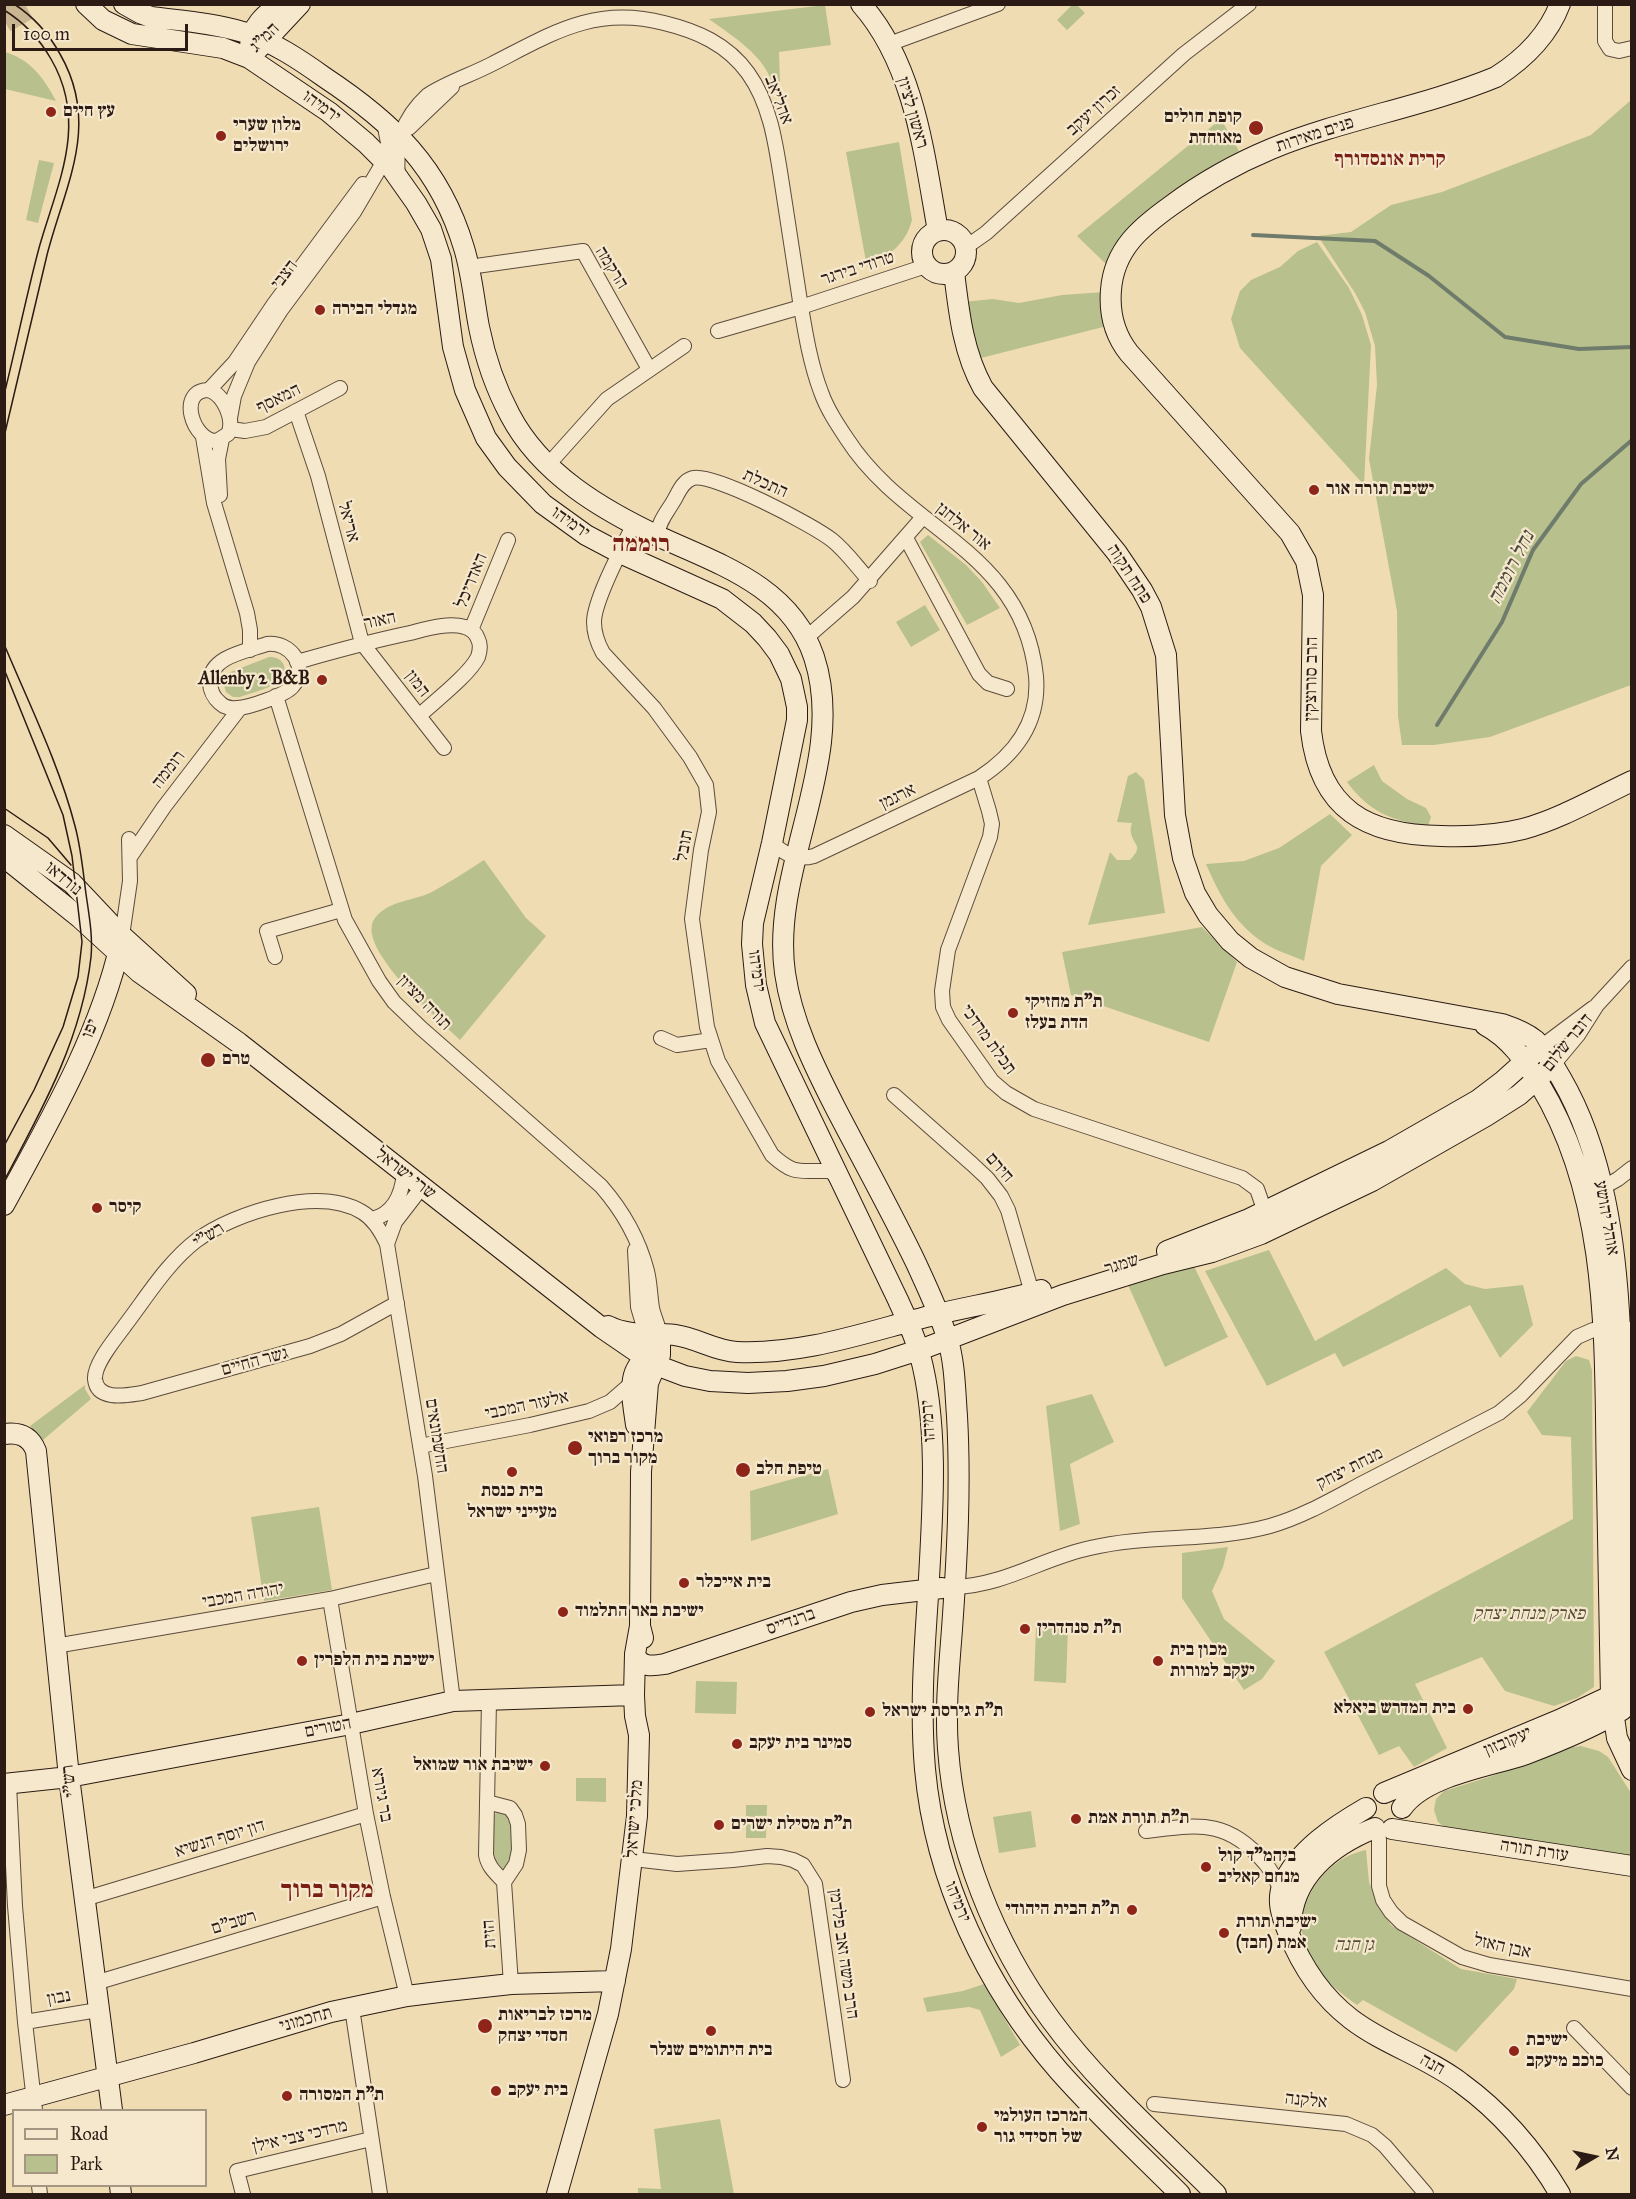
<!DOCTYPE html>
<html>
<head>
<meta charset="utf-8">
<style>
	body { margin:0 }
	#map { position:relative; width:1636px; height:2199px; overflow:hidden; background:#f0dcb2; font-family:"IM FELL Great Primer",serif }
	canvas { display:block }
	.frame { position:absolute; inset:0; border:6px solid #2b1b14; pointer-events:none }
	.legend { position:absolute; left:12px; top:2109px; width:195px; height:78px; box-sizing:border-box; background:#f5e8cd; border:2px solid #a49683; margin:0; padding:8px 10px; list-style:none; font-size:18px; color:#2b1b14 }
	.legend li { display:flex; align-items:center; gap:12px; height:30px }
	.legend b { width:30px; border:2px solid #a49683 }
	.north { position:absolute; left:1564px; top:2127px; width:60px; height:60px; -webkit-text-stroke:4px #f5e8cd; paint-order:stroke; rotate:81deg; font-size:16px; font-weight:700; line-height:24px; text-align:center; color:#2b1b14 }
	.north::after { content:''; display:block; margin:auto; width:21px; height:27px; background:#2b1b14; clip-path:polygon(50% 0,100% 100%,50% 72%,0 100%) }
	.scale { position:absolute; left:12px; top:24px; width:176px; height:27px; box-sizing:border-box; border:3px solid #2b1b14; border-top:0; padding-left:8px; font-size:18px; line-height:21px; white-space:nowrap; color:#2b1b14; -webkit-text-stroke:4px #f5e8cd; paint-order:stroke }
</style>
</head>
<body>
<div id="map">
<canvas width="1636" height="2199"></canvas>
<div class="frame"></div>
<ul class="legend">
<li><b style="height:8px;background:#f5e8cd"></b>Road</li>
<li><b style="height:16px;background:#b8c08d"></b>Park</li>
</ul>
<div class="north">N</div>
<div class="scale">100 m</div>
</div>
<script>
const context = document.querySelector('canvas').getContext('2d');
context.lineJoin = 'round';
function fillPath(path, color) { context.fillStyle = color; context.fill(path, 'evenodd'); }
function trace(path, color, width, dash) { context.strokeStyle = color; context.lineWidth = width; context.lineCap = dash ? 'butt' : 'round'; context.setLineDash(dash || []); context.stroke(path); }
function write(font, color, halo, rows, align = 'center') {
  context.font = font + ' "IM FELL Great Primer","Frank Ruhl Libre",serif'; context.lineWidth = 4.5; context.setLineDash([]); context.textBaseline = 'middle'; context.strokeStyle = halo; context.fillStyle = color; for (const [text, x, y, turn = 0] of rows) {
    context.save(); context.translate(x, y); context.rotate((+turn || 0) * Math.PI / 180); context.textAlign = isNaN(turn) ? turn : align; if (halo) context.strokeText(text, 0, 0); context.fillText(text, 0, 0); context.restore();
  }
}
fillPath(new Path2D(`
	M825,5L831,45L779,52L780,82L772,83C764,55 732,36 709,19Z
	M1072,5H1077L1085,13L1067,30L1057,20Z
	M5,52C30,59 44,78 56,101L5,89Z
	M1631,100V685L1490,737L1434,745H1402L1398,716L1397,611L1369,459L1377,385L1375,346L1365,312L1355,293L1318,236L1351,232L1391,205L1442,192L1591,135Z
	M1221,119L1239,151L1167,197L1127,230L1106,264L1077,236Z
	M899,142L912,220C906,244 889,256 867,267L846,152Z
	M39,160L54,163L38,223L26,220Z
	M1317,242L1349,288L1362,315L1371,345L1364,485L1240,348L1231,319L1240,291L1251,280L1280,267L1298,251Z
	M1104,292L1107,326L977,359L963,302L993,299L1019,303L1062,295Z
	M928,535L966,565L982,582L1000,608L967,625L920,542Z
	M925,605L940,630L911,647L896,622Z
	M269,657C276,657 282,659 284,666C291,685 252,692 240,697H233L226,692L223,682L228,673Z
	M1374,765L1382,781L1407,799L1426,808L1431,817L1428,826C1392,821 1369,812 1347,782Z
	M1136,772L1144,780L1165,913L1088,925L1110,852L1117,860H1130C1144,845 1134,847 1131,833C1130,830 1131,826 1132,823L1117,822L1128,776Z
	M1330,814L1352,835L1321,866L1304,961C1291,955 1276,951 1264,943C1234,923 1220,896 1206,864L1244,861L1279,848Z
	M484,860L526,918L546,936L460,1040C441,1021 353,947 375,918C389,900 414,901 432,892C450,882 467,871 484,860Z
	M1202,927L1237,962L1209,1042L1071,995L1062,952Z
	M1269,1250L1315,1341L1446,1268L1465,1284L1485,1289L1523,1285L1533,1325L1500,1358L1470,1305L1343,1367L1335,1353L1267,1386L1205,1271Z
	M1192,1262L1228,1337L1165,1367L1128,1285Z
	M1576,1356L1589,1360L1592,1370L1594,1687L1577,1698L1554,1706L1505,1691L1482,1657L1415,1684L1447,1748L1414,1767L1399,1746L1379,1755L1324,1652L1573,1519L1571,1437L1542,1435L1527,1412L1566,1361Z
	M85,1385V1389L91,1399L43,1440L30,1426Z
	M1092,1394L1114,1442L1070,1464L1080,1524L1060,1531L1046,1406Z
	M828,1469L838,1514L751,1541L750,1491Z
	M319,1507L332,1590L264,1601L251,1517Z
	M1228,1547L1223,1567L1212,1591L1224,1619L1275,1661L1262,1679L1244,1690L1182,1598V1553Z
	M1036,1628L1068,1629L1066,1683L1034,1681Z
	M696,1681L737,1682L736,1714L695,1713Z
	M1581,1746L1599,1751L1608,1757L1631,1793V1859L1448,1830L1438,1822L1434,1810L1436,1799L1444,1791L1489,1777L1567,1748Z
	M576,1778H606V1802L576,1801Z
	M746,1805H767L766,1838H746Z
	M504,1811C519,1829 514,1849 505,1870L498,1867C491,1852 489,1827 496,1812Z
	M1031,1811L1036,1847L999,1853L993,1817Z
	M1366,1850L1369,1882L1379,1907L1391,1925L1461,1969L1517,1979L1514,1989L1456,2052L1363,2000L1357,2005C1339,1992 1319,1977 1309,1956C1287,1912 1321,1859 1366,1850Z
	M984,1984L1020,2045L1001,2057L980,2010L969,2007L927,2012L923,1998L963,1991Z
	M720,2119L734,2194H638V2188L661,2189L654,2129Z`), '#b8c08d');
trace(new Path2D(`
	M1253,235L1375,241L1429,276L1505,337L1579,349L1632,347
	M1437,725L1502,622L1533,550L1581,484L1632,440`), '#6f7c6c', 4);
trace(new Path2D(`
	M4,20L32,4`), '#c9b592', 26, [26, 13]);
const street = new Path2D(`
	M1605,4V41L1610,49L1619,51L1632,48
	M889,44L998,4
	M409,128L452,87
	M398,178C395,144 402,119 428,95C448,82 471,75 492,64C551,34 594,5 664,23C697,31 727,44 748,73C771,105 776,146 782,184C788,223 794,262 800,301C805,331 810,363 821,392C827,409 837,424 847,439C907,532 1023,550 1036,676C1040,722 1016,754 979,778L814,856C796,861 785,854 772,843
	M966,247L986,233L1184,54L1249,4
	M469,267L583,251L649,369
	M718,331L801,307L926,266
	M209,390L235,362L274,304L363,184
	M209,390C224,395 235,420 228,434L217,441C193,442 176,390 209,390Z
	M296,411L318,476L362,643L444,748
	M230,418L234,396L248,362L281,310L354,212L384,161L388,143L384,122
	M230,429L245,431L266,427L340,388
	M203,437L214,503L247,613L250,630V650
	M547,466L607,399L684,346
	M220,495L218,459L222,439
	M634,524C623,546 594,600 594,622C594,633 598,644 603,653L654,708L690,757L706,785L709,812L701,850L692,919L707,1027L718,1061L772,1155C795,1176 799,1170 827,1171L832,1172L839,1181
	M658,536C657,524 667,512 673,502C678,494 682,481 693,478C714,473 813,525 832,540C846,551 857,567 870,581
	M906,538L979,674L988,683L1007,689
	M471,630L508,540
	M806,638L853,597L923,517
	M267,644C290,641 310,667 292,687C285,695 248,708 237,708C231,709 224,707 220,703C214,698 210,690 210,682C210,656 248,651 267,644Z
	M297,662C335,651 372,641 410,633C426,629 448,622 465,627C471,629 476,633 478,639C481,645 480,651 478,657C469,675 435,701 419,716
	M276,696L345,920L379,981L394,1002L421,1028L601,1186C622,1210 639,1240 647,1271C650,1283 650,1295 652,1308C654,1317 658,1325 660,1334
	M979,778L989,811L992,824L990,837L948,950L942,991L943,1007L949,1020L992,1081L1006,1093L1034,1109L1242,1178L1257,1189L1265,1212
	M130,857L164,807L240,708
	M122,936L130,881L129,839
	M275,957L267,931L341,910
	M661,1038L677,1045L711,1040
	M1541,1047L1593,1008
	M1553,1065L1578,1035L1597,1005L1632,967
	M894,1095L972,1164L987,1178L1001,1196L1008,1210L1032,1293
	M422,1187L395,1222L387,1244L425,1476L453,1701
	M1602,1188L1618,1179L1632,1168
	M372,1219C394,1214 402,1194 404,1173
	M387,1244C381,1231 374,1219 362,1212C318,1186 236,1212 197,1240C168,1262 148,1295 126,1324C117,1337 94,1363 95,1379C97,1402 128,1395 142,1393L310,1346L341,1334L397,1303
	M635,1250L638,1307L646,1334
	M420,1446L530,1425L589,1411L610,1402L633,1382
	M955,1587C1005,1585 1043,1558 1090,1548C1149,1534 1212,1542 1270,1526C1302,1517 1333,1499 1361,1484C1407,1460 1453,1437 1499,1413L1521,1395L1577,1337L1593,1330L1632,1329
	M330,1599L366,1814L383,1897L407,1996
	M55,1646L330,1599L436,1574
	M489,1701L486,1855C488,1867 496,1873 504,1882
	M9,1784L15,1906L25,2022L35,2110
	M487,1802L510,1808L515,1815L518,1824L519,1850L516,1864L504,1882L511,1984
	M1378,1829L1379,1840V1886L1383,1900L1391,1912L1402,1923L1462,1957L1489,1965L1632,1989
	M1146,1831C1198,1825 1227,1818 1265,1863C1273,1872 1277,1885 1285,1894
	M633,1859L677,1864L733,1860L767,1856L781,1857L793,1860L803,1865L815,1884L843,2080
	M84,1899L366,1814
	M95,1983L383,1897
	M352,2008L380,2194
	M25,2022L98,2010
	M1574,2028L1632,2088
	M1154,2104L1346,2124L1372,2135L1385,2146L1426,2194
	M39,2186L40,2194
	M243,2194L237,2171L371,2139`);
const secondary = new Path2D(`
	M86,4L103,20L132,34L223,48L249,58L329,112L366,143L392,169L416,203L431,229L441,259L453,347L465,390L486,438L507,467L543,504L586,535L620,553L722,599L753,623L767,638L779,654L791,679L797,707V720L772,843L753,923L752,944L756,985L765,1023L898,1300C906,1318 915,1336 920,1355C940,1429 932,1520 928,1596C924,1654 920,1711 925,1769C935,1880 986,1987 1059,2071C1097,2114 1140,2154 1180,2194
	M124,4L140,13L151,17C182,21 213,23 243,32C273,42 299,59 324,77C392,122 440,167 464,248C472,274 474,301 479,327C485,357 495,387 510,415C541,474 602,510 662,538C722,565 791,588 814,657C848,760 770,868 785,973C792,1022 814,1066 836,1109C863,1161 891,1211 916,1263C927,1287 939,1312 947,1337C955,1362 955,1390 957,1416C961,1487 957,1559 952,1629C949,1669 945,1709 948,1749C955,1845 994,1943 1051,2020C1098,2084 1160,2138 1216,2194
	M861,4C915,65 924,154 938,231
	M1560,4C1548,36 1524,59 1496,77C1423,107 1344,119 1271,149C1235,164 1203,182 1172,205C1141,227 1114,249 1111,290C1109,314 1114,334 1129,353L1290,533L1306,561L1313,595L1311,731C1320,810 1367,835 1441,836C1469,837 1495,836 1523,829C1560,819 1596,798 1632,781
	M250,46C251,27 264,15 280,4
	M257,50L300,4
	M922 252a22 22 0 1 1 44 0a22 22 0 1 1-44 0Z
	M954,272C959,313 963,352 983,388L1117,553L1142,590L1151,607L1166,655L1175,815L1183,858L1195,893L1208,915L1230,941L1251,958L1285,977L1338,994L1502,1024C1514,1028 1525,1032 1535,1040C1546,1050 1553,1065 1561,1078C1604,1152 1616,1245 1620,1330L1629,1673L1632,1706
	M4,835L72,883L122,936L186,994
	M4,857L80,918L139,972L239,1043L602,1328L656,1365L685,1376L710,1381L748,1383L787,1381L824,1376L875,1364L925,1348L1063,1295L1163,1264L1212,1252L1261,1234L1372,1181L1486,1116L1519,1095L1553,1065
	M1485,1025C1511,1039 1525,1061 1540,1085C1612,1204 1604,1349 1607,1483C1608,1554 1610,1625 1611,1697L1617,1738L1632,1770
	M4,1205C48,1124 100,1034 120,945
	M1167,1251L1249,1219L1389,1151L1478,1100L1503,1081L1541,1047
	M608,1326C630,1337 652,1332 675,1335C697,1338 715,1351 737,1352C805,1355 869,1331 934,1315C970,1306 1006,1301 1041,1290
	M636,1425C634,1409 629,1387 635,1372C639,1362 646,1358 647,1347
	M4,1434C19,1432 30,1436 36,1451L69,1777L112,2110
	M643,1638L640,1626L641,1472L648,1383L660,1355V1334
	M635,1654C639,1668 653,1666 665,1664L851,1602L882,1595L942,1588
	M4,1784L69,1777L351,1724L453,1701L634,1695
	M1384,1793L1559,1720L1621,1691
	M1366,1808C1335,1826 1298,1850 1283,1884C1276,1900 1282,1917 1288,1932C1302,1967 1321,1996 1351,2019C1385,2045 1427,2057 1461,2083C1501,2112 1535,2152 1560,2194
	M1402,1808C1425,1775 1489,1767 1526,1754C1558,1742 1592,1728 1622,1710
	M1392,1829L1632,1866
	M1291,1927C1291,1877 1332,1845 1375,1828
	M4,2105L194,2053L331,2012L407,1996L447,1991L511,1984L615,1981
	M120,2186L121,2194
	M557,2194L608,2014L621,1949L637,1816L639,1735L635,1716L634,1695L635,1654L640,1626`);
trace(street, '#5c4b3c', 16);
trace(secondary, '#2b1b14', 22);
trace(street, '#f5e8cd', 14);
trace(secondary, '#f5e8cd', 20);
trace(new Path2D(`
	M4,10C25,23 39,38 51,59C89,124 57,184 39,248C26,297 16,347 4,395
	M4,437C19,376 32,316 47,255C65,185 101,125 60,54C49,34 34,17 14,4
	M4,644C29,704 59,764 75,826C81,848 83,871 86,894C89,915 93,936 91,957C82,1038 42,1110 4,1181
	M4,669L63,815L72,856L82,942L78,977L63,1027L34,1090L4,1146
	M4,808L48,838L71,865`), '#2b1b14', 1.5);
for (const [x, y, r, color] of [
	[51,112,6,"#8f2418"],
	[1256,128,8,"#8f2418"],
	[221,136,6,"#8f2418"],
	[320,310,6,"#8f2418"],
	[1314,490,6,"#8f2418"],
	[322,680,6,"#8f2418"],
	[1013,1013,6,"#8f2418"],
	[208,1060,8,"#8f2418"],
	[97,1208,6,"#8f2418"],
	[575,1448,8,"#8f2418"],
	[743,1470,8,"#8f2418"],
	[512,1472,6,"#8f2418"],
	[684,1583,6,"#8f2418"],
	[563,1612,6,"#8f2418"],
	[1025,1629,6,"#8f2418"],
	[302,1661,6,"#8f2418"],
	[1158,1661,6,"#8f2418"],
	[1468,1709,6,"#8f2418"],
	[870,1712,6,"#8f2418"],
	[737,1744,6,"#8f2418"],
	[545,1766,6,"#8f2418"],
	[1076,1819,6,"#8f2418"],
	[719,1825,6,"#8f2418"],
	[1206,1867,6,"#8f2418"],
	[1132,1910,6,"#8f2418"],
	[1224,1933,6,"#8f2418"],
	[485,2026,8,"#8f2418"],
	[711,2031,6,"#8f2418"],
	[1514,2051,6,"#8f2418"],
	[496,2091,6,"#8f2418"],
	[287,2096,6,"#8f2418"],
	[982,2127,6,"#8f2418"]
]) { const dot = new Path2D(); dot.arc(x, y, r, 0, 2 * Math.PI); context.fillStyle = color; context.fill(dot); trace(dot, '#f5e8cd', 2); }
write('18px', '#2b1b14', '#f5e8cd', [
	["המ\"ג",265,38,-45],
	["אהליאב",778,100,69],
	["ירמיהו",321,107,36],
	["זכרון יעקב",1094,111,-42],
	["ראשון לציון",912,113,74],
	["פנים מאירות",1315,135,-18],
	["הרקמה",611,268,58],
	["טרודי בירגר",858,269,-18],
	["הצבי",285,275,-53],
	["המאסף",279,399,-26],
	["התכלת",765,484,24],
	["אריאל",348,522,75],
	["ירמיהו",570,523,35],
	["אור אלחנן",963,527,39],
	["פתח תקוה",1129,574,57],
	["האדריכל",472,581,-68],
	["האור",380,621,-12],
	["הרב סורוצקין",1312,679,-89],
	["המון",417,684,52],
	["רוממה",169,770,-52],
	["ארגמן",898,797,-26],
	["תובל",685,846,-79],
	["נורדאו",63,879,40],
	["ירמיהו",756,971,82],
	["תורה מציון",424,1003,46],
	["יפו",91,1029,-68],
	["תכלת מרדכי",988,1040,54],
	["דובר שלום",1568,1043,-51],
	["חירם",999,1168,49],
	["שרי ישראל",405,1174,38],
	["אוהל יהושע",1606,1218,80],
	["רש\"י",209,1236,-32],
	["שמגר",1122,1265,-17],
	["גשר החיים",255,1362,-15],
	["אלעזר המכבי",527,1406,-12],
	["ירמיהו",929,1421,-94],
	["החשמונאים",436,1436,81],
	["מנחת יצחק",1350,1469,-27],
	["יהודה המכבי",243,1596,-10],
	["ברנדייס",791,1622,-19],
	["הטורים",328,1728,-11],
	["יעקובזון",1508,1742,-23],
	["רש\"י",70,1781,-97],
	["בר גיורא",381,1795,80],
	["מלכי ישראל",635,1819,-86],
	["דון יוסף הנשיא",220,1839,-17],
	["עזרת תורה",1534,1851,9],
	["ירמיהו",957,1902,68],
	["רשב\"ם",234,1923,-17],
	["הזית",490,1934,-94],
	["אבן האזל",1502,1947,13],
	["הרב משה זאב פלדמן",843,1954,82],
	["נבון",59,1998,-10],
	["תחכמוני",306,2020,-16],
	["חנה",1432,2065,29],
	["אלקנה",1306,2101,6],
	["מרדכי צבי אילן",300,2137,-13]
]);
write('bold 18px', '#2b1b14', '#f5e8cd', [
	["עץ חיים",63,112],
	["קופת חולים",1242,118,"right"],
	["מאוחדת",1242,139,"right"],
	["מלון שערי",233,126],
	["ירושלים",233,147],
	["מגדלי הבירה",332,310],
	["ישיבת תורה אור",1326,490],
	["Allenby 2 B&B",310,680,"right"],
	["ת\"ת מחזיקי",1025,1003],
	["הדת בעלז",1025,1024],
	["טרם",222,1060],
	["קיסר",109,1208],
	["מרכז רפואי",588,1438],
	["מקור ברוך",588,1459],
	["טיפת חלב",756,1470],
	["בית כנסת",512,1492,"center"],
	["מעייני ישראל",512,1513,"center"],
	["בית אייכלר",696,1583],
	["ישיבת באר התלמוד",575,1612],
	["ת\"ת סנהדרין",1037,1629],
	["מכון בית",1170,1651],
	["יעקב למורות",1170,1672],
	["ישיבת בית הלפרין",314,1661],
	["בית המדרש ביאלא",1456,1709,"right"],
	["ת\"ת גירסת ישראל",882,1712],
	["סמינר בית יעקב",749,1744],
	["ישיבת אור שמואל",533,1766,"right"],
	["ת\"ת תורת אמת",1088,1819],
	["ת\"ת מסילת ישרים",731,1825],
	["ביהמ\"ד קול",1218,1857],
	["מנחם קאליב",1218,1878],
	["ת\"ת הבית היהודי",1120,1910,"right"],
	["ישיבת תורת",1236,1923],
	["אמת (חבד)",1236,1944],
	["מרכז לבריאות",498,2016],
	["חסדי יצחק",498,2037],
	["ישיבת",1526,2041],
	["כוכב מיעקב",1526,2062],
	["בית היתומים שנלר",711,2051,"center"],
	["בית יעקב",508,2091],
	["ת\"ת המסורה",299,2096],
	["המרכז העולמי",994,2117],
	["של חסידי גור",994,2138]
], 'left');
write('italic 18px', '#554d38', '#f5e8cd', [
	["פארק מנחת יצחק",1529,1615],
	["גן חנה",1354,1946]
]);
write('bold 20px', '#7a1f14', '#f5e8cd', [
	["קרית אונסדורף",1390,160]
]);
write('italic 20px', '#4d4b40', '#f5e8cd', [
	["נחל רוממה",1512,568,-63]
]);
write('bold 24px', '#7a1f14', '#f5e8cd', [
	["רוממה",641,545],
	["מקור ברוך",327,1891]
]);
</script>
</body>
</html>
